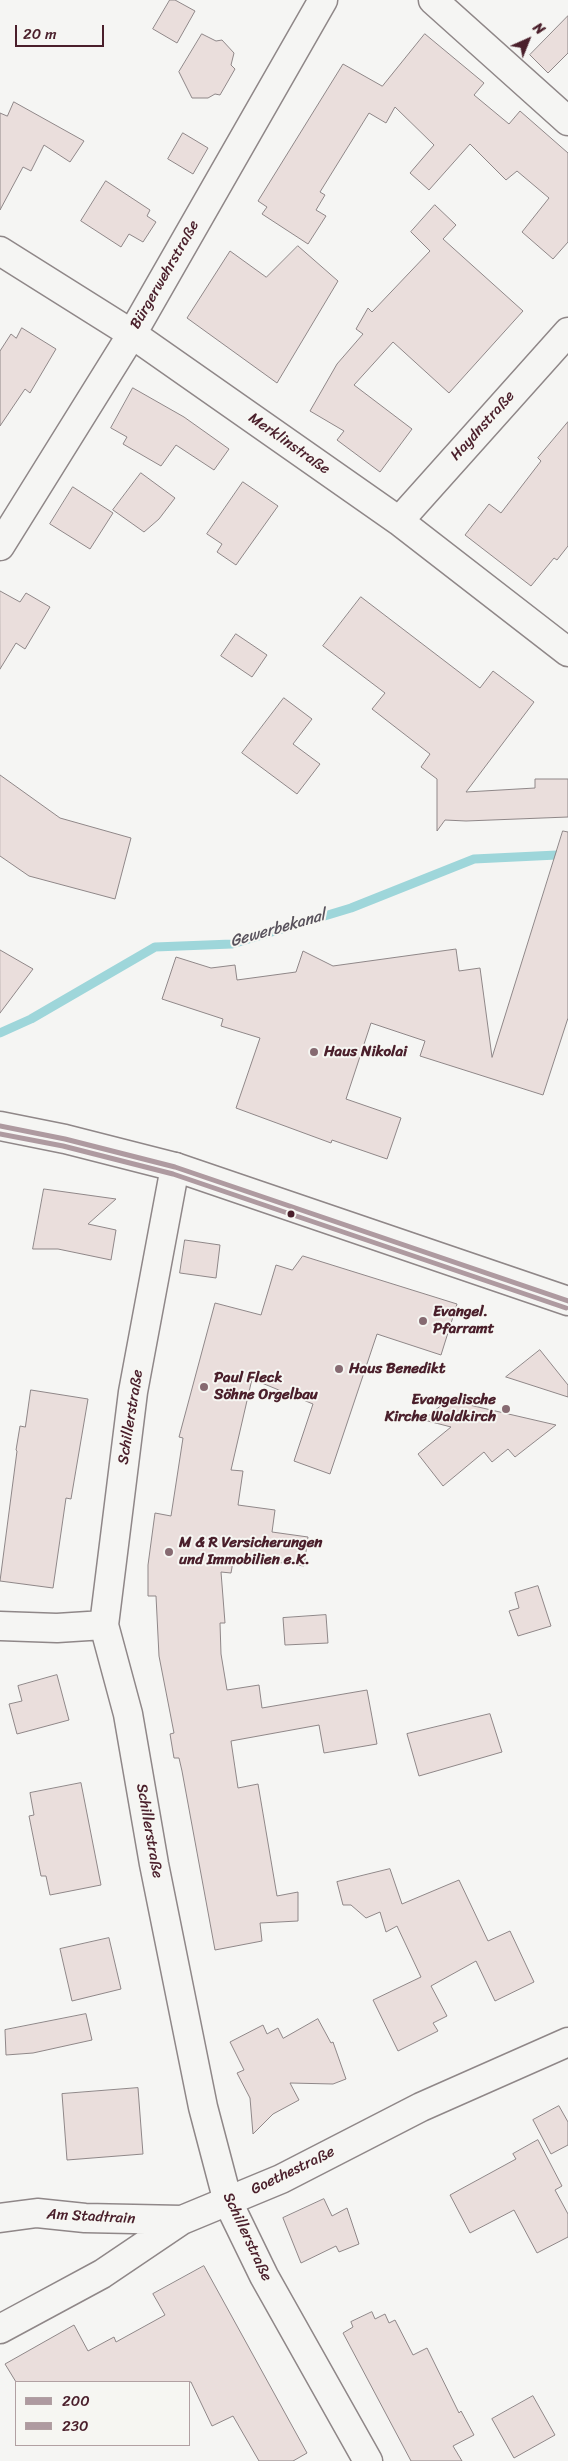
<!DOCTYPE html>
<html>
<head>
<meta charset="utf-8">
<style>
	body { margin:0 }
	#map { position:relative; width:568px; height:2461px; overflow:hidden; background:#f5f5f3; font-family:Sriracha,sans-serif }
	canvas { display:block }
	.legend { position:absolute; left:15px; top:2381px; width:175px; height:65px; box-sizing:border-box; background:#f6f6f2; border:1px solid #b1a0a2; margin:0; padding:6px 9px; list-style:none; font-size:15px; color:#4a1f2b }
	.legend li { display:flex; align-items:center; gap:10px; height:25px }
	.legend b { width:25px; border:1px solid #b1a0a2 }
	.north { position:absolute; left:503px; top:15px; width:50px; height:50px; -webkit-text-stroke:4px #f6f6f2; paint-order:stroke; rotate:44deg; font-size:14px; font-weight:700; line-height:20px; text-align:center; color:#4a1f2b }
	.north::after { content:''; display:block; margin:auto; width:18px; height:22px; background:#4a1f2b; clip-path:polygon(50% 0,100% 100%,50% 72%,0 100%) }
	.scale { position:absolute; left:15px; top:25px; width:89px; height:22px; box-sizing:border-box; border:2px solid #4a1f2b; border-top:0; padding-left:6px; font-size:15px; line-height:18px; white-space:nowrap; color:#4a1f2b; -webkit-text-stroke:4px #f6f6f2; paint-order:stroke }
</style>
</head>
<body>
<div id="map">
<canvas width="568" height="2461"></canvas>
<ul class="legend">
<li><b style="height:6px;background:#ae9aa0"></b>200</li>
<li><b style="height:6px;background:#ae9aa0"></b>230</li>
</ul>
<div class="north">N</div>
<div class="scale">20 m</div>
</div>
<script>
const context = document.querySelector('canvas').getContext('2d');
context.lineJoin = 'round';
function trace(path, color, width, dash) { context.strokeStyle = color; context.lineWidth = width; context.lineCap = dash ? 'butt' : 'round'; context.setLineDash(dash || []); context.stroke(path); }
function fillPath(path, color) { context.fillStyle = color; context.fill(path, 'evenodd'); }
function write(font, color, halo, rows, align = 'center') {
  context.font = font + ' Sriracha,sans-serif'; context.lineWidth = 4; context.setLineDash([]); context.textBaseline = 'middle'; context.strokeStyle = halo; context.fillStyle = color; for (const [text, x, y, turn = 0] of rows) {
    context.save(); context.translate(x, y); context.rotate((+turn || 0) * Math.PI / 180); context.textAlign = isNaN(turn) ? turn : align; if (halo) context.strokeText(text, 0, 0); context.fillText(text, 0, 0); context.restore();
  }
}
trace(new Path2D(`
	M0,1033L31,1019L155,947L232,944L351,908L474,859L557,855L568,857`), '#9ed6da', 9);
const building = new Path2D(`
	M170,0H175L195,11L177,43L153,29Z
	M568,16V53L548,73L530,55Z
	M202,34L216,41L222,40L234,53L231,65L235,69L220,95L215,94L208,98H192L179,72Z
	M425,34L484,83L474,95L509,124L520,111L568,153V242L553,259L522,232L549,198L517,171L506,180L470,144L429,190L410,173L434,145L395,107L386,123L369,113L320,192L325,195L316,210L326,216L308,244L262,214L267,207L258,201L343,64L382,86Z
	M14,102L84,141L70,162L44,145L31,171L23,167L0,210V113L7,116Z
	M183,133L208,148L193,174L168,159Z
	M106,181L150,210L147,216L156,222L143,242L129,234L121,247L81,221Z
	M435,205L456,225L443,239L523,311L449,393L393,342L354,385L412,429L380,472L337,440L344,431L310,411L337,364L363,334L356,329L368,308L372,312L430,251L411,232Z
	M298,246L338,281L277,383L187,318L230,251L266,277Z
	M22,328L56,349L30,393L25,389L0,426V351L11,334L16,338Z
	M133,388L184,417L229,449L214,470L176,445L161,466L123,444L127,437L111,428Z
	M568,422V546L557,560L554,558L531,586L465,535L489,504L501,513L541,461L538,458Z
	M141,473L175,498L159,519L144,532L113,510Z
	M243,482L278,506L236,565L217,552L222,544L207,534Z
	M73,487L113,513L90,549L50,524Z
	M0,591L20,602L26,593L50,607L25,649L16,643L0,669Z
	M361,597L480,688L493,671L534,702L466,792L535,788V779H568V817L466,821L445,820L437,831V779L421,767L430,754L372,709L385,693L323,646Z
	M236,634L267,655L252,677L221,656Z
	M284,698L312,719L293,744L320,764L297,794L242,753Z
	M0,775L60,818L131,838L115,899L29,876L0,856Z
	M563,831L568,832V1018L543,1095L420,1056L425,1041L371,1023L346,1099L401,1118L387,1159L332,1140L331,1143L236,1108L260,1038L221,1026L223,1019L162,999L176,957L211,968L235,965L237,980L296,972L303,951L333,966L456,949L459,971L480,968L492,1057Z
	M0,950L33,969L0,1013Z
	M44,1189L116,1199L88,1224L116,1230L111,1260L58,1249H33Z
	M185,1240L220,1245L216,1278L180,1273Z
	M303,1256L457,1304L441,1355L377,1334L330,1474L294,1461L313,1404L252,1379L231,1470L243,1471L238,1505L275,1510L272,1532L308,1537L304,1566L234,1556L231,1573L221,1572L225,1623H220L221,1654L227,1690L259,1685L262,1708L367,1690L377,1744L324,1753L319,1725L231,1741L238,1788L258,1784L277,1896L298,1892V1921L260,1923L262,1941L215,1950L182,1771L179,1758H174L170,1734L174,1733L159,1656L156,1596H148V1565L155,1513L171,1516L183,1438L179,1437L215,1303L261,1315L276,1265L292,1270Z
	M540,1350L568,1385V1397L506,1377Z
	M31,1390L88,1399L71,1499L66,1498L53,1588L0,1581L17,1451L16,1450L20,1426L25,1427Z
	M448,1400L556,1425L515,1457L508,1449L492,1462L484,1452L443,1486L418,1454L451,1427L424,1420Z
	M538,1586L551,1626L518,1636L509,1611L519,1608L515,1593Z
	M326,1615L328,1643L285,1645L283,1618Z
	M57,1675L69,1720L17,1734L9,1704L22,1701L18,1686Z
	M490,1714L502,1752L419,1776L407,1734Z
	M81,1783L101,1885L50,1895L46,1876H41L29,1816L34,1815L30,1793Z
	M390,1869L402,1904L459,1880L488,1941L510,1931L534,1982L495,2001L476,1961L431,1986L447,2016L433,2023L438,2031L398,2051L373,2000L421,1977L397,1926L386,1932L380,1912L366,1918L351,1905H343L337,1882Z
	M109,1938L121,1989L72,2001L60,1949Z
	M86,2014L92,2040L33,2053L6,2055L5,2030Z
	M318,2019L331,2043L333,2042L346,2079L333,2084L290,2083L299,2100L273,2114L253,2134L250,2098L237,2073L244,2070L230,2042L263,2025L267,2034L278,2028L283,2038Z
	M138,2088L143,2154L67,2160L62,2094Z
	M559,2106L568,2122V2145L551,2154L533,2120Z
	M538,2140L562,2186L555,2190L568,2214V2237L537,2253L514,2210L470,2233L450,2195L516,2159L513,2154Z
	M324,2199L332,2216L347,2208L359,2244L339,2252L336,2246L301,2263L283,2218Z
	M204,2266L307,2453L293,2461H259L233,2416L212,2426L191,2382H16L5,2364L74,2325L88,2351L114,2337L116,2342L165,2315L153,2294Z
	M372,2312L375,2319L385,2314L389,2323L395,2320L413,2355L427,2348L459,2413L461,2411L474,2435L453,2446L462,2461H411L343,2333L353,2327L351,2322Z
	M533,2396L555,2435L514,2458L492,2419Z`);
fillPath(building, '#eadedc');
trace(building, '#8f8788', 1);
const minor = new Path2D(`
	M433,0L568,121
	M0,251L132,334L399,521L568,652
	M399,521L568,332
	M0,546L132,334L323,0
	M175,1167L133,1392L104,1625L128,1714L154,1864L203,2107L228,2202L264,2276L368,2461
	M0,1626L57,1628L104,1625
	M0,2218L37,2213L85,2218L182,2220
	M0,2329L102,2274L182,2220L281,2179L421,2107L568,2042`);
const tertiary = new Path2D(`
	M0,1126L65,1139L175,1167L568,1301`);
trace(minor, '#8f8788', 31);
trace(tertiary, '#8f8788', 31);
trace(minor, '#f5f5f3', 28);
trace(tertiary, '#f5f5f3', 28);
trace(new Path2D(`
	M0,1126L65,1139L175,1167L568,1301`), '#ae9aa0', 5);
trace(new Path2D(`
	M0,1134L63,1146L173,1174L566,1308`), '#ae9aa0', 5);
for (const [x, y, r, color] of [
	[314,1052,5,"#866a71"],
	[291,1214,4.5,"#4a1f2b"],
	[423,1321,5,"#866a71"],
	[339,1369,5,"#866a71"],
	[204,1387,5,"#866a71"],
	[506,1409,5,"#866a71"],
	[169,1552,5,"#866a71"]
]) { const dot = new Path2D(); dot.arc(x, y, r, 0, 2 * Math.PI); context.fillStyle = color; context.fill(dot); trace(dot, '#f6f6f2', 2); }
write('15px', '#4a1f2b', '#f6f6f2', [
	["Bürgerwehrstraße",165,275,-60],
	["Haydnstraße",483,426,-48],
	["Merklinstraße",289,444,35],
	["Schillerstraße",131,1417,-81],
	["Schillerstraße",149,1831,80],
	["Goethestraße",293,2171,-26],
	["Am Stadtrain",91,2217,3],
	["Schillerstraße",247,2237,65]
]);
write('bold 15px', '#4a1f2b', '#f6f6f2', [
	["Haus Nikolai",324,1052],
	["Evangel.",433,1312],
	["Pfarramt",433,1329],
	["Haus Benedikt",349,1369],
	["Paul Fleck",214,1378],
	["Söhne Orgelbau",214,1395],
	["Evangelische",496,1400,"right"],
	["Kirche Waldkirch",496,1417,"right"],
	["M & R Versicherungen",179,1543],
	["und Immobilien e.K.",179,1560]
], 'left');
write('italic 16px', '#58525c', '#f6f6f2', [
	["Gewerbekanal",278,929,-16]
]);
</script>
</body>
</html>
